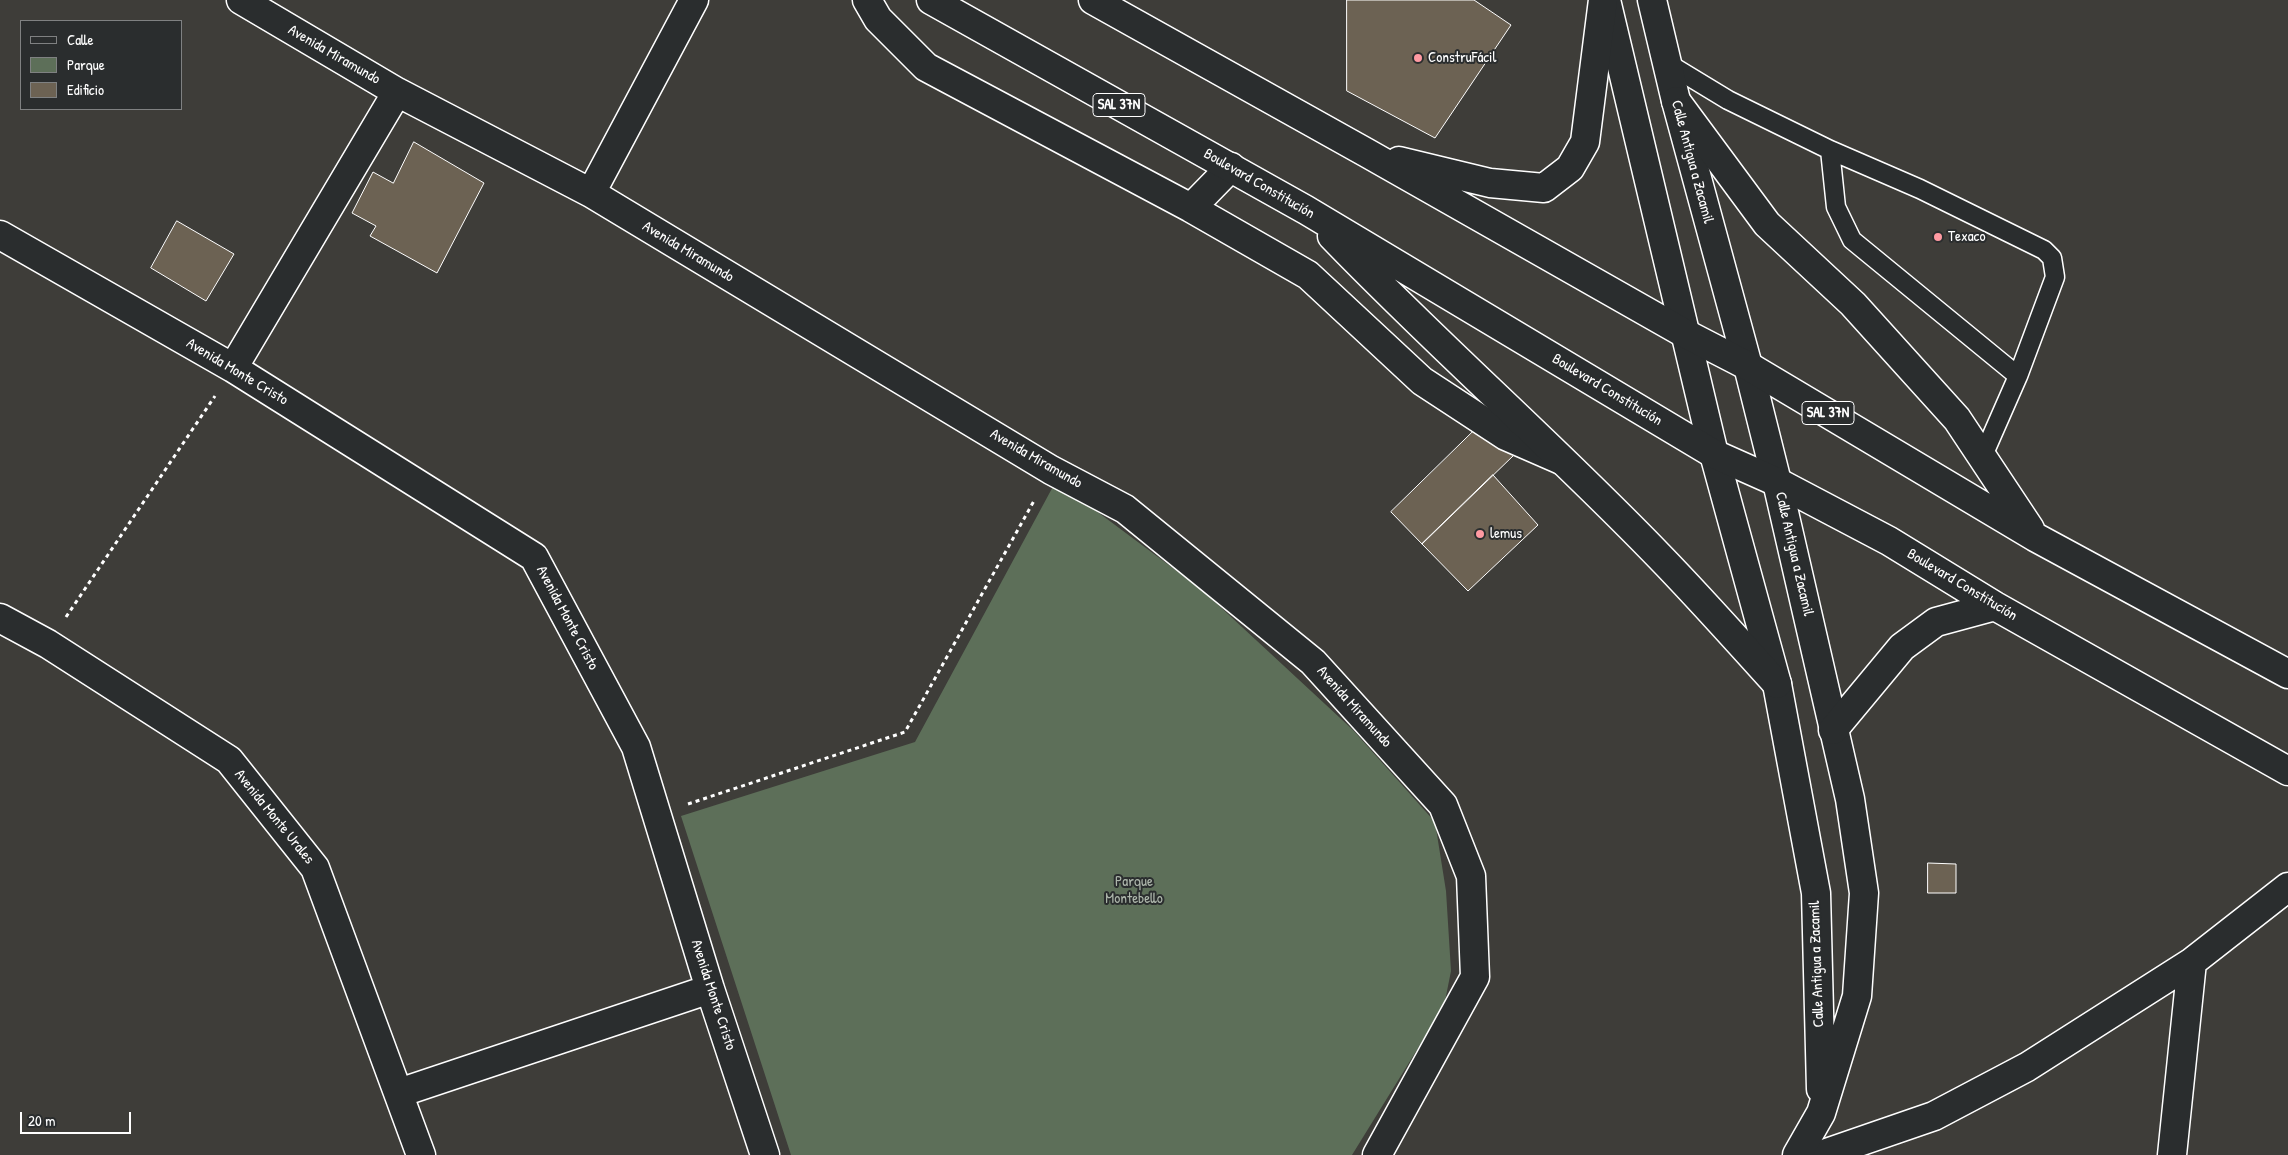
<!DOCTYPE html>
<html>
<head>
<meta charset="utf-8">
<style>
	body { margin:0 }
	#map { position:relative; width:2288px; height:1155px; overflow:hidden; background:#3e3d39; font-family:"Patrick Hand",sans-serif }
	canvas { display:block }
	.legend { position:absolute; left:20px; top:20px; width:162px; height:90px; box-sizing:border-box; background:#2a2d2e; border:1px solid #7f8182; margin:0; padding:6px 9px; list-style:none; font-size:15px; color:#fff }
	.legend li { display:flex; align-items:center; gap:10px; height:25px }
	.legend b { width:25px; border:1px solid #7f8182 }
	.scale { position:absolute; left:20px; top:1112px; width:111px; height:22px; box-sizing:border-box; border:2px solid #fff; border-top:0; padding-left:6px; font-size:15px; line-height:18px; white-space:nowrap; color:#fff; -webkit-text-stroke:4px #2a2d2e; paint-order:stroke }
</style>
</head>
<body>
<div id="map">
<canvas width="2288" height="1155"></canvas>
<ul class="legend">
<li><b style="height:6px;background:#2a2d2e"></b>Calle</li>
<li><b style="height:14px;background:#5d6f59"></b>Parque</li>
<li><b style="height:14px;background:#6c6253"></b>Edificio</li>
</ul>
<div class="scale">20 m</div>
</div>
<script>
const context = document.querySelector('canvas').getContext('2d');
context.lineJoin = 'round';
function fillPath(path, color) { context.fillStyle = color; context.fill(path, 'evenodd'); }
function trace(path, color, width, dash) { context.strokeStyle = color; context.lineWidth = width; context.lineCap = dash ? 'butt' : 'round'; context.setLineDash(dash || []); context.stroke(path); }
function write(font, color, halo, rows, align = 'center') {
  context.font = font + ' "Patrick Hand",sans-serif'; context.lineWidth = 4; context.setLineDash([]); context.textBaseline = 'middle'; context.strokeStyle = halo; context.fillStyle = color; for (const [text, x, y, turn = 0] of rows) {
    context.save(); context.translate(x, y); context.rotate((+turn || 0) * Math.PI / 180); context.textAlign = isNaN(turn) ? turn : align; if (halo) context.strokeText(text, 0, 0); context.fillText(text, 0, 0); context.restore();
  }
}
fillPath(new Path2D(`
	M1056,481L1201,589L1353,730L1435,822L1446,891L1451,971L1444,1006L1352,1155H791L681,816L915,742Z`), '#5d6f59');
const building = new Path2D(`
	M1347,0H1474L1511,25L1435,138L1347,91Z
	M414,142L484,183L437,273L370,236L376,226L352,213L373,172L393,183Z
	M177,221L234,254L206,301L151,268Z
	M1483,422L1514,455L1422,544L1391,512Z
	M1493,475L1538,525L1468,591L1422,544Z
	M1928,863L1956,864V893H1928Z`);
fillPath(building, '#6c6253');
trace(building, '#fff', 1);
const lane = new Path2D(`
	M1667,63L1728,100L1830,150L1836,207L1852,240L2018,376L1982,458
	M1830,150L1920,189L2044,250L2052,258L2055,277L2018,376`);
const street = new Path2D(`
	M241,0L397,92L591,193L1051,470L1125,509L1313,662L1443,805L1471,876L1475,977L1377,1155
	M867,0L878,19L926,67L1191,208L1231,167
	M591,193L694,0
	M1191,208L1308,275L1422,381L1506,436L1561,460
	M0,235L233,368L534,557L636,747L710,989L765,1155
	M233,368L397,92
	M0,618L48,644L229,760L315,868L421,1155
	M399,1093L710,989
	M1821,1155L1934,1116L2027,1067L2192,962L2288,887
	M2172,1155L2192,962`);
const secondary = new Path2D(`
	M1606,0L1714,454L1777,684L1816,893L1821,1089
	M1652,0L1676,101L1748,366L1777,482L1850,799L1864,893L1857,996L1821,1113L1797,1155`);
const highway = new Path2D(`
	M931,0L1306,210L1714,454L1777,482L1889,541L1995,606L2288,771
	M1093,0L1367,153L1684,333L1748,366L2035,537L2288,674
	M1676,101L1767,224L1853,304L1957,419L2030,529
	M1399,161L1490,183L1544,188L1570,168L1585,142L1603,0
	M1332,236C1438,346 1553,446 1659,556C1699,597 1738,641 1777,684
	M1833,730L1902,647L1936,622L1995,606`);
trace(lane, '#fff', 21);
trace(street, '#fff', 31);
trace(secondary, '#fff', 31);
trace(highway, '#fff', 31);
trace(new Path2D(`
	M66,617L215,396
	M688,804L905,732L1035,499`), '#fff', 3, [4, 4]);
trace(lane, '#2a2d2e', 18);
trace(street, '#2a2d2e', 28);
trace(secondary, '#2a2d2e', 28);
trace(highway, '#2a2d2e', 28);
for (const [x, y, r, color] of [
	[1418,58,5,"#ff9aa2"],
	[1938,237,5,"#ff9aa2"],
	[1480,534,5,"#ff9aa2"]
]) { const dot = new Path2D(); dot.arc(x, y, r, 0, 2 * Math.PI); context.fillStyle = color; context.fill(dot); trace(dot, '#2a2d2e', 2); }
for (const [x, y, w] of [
	[1119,105,52],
	[1828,413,52]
]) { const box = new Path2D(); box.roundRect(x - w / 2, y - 11.5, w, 23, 4); context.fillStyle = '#2a2d2e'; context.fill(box); trace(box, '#fff', 1); }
write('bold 14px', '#fff', null, [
	["SAL 37N",1119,105],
	["SAL 37N",1828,413]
]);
write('15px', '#fff', '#2a2d2e', [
	["Avenida Miramundo",334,55,30],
	["Calle Antigua a Zacamil",1692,162,75],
	["Boulevard Constitución",1259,184,30],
	["Avenida Miramundo",688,252,31],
	["Avenida Monte Cristo",237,372,31],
	["Boulevard Constitución",1607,390,31],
	["Avenida Miramundo",1036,459,30],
	["Calle Antigua a Zacamil",1794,554,77],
	["Boulevard Constitución",1962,585,31],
	["Avenida Monte Cristo",567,618,62],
	["Avenida Miramundo",1354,707,48],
	["Avenida Monte Urales",274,817,51],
	["Calle Antigua a Zacamil",1817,964,-92],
	["Avenida Monte Cristo",713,995,72]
]);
write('15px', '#fff', '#2a2d2e', [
	["ConstruFácil",1428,58],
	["Texaco",1948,237],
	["lemus",1490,534]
], 'left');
write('15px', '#aeb7ac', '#2a2d2e', [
	["Parque",1134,882],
	["Montebello",1134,899]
]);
</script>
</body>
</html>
